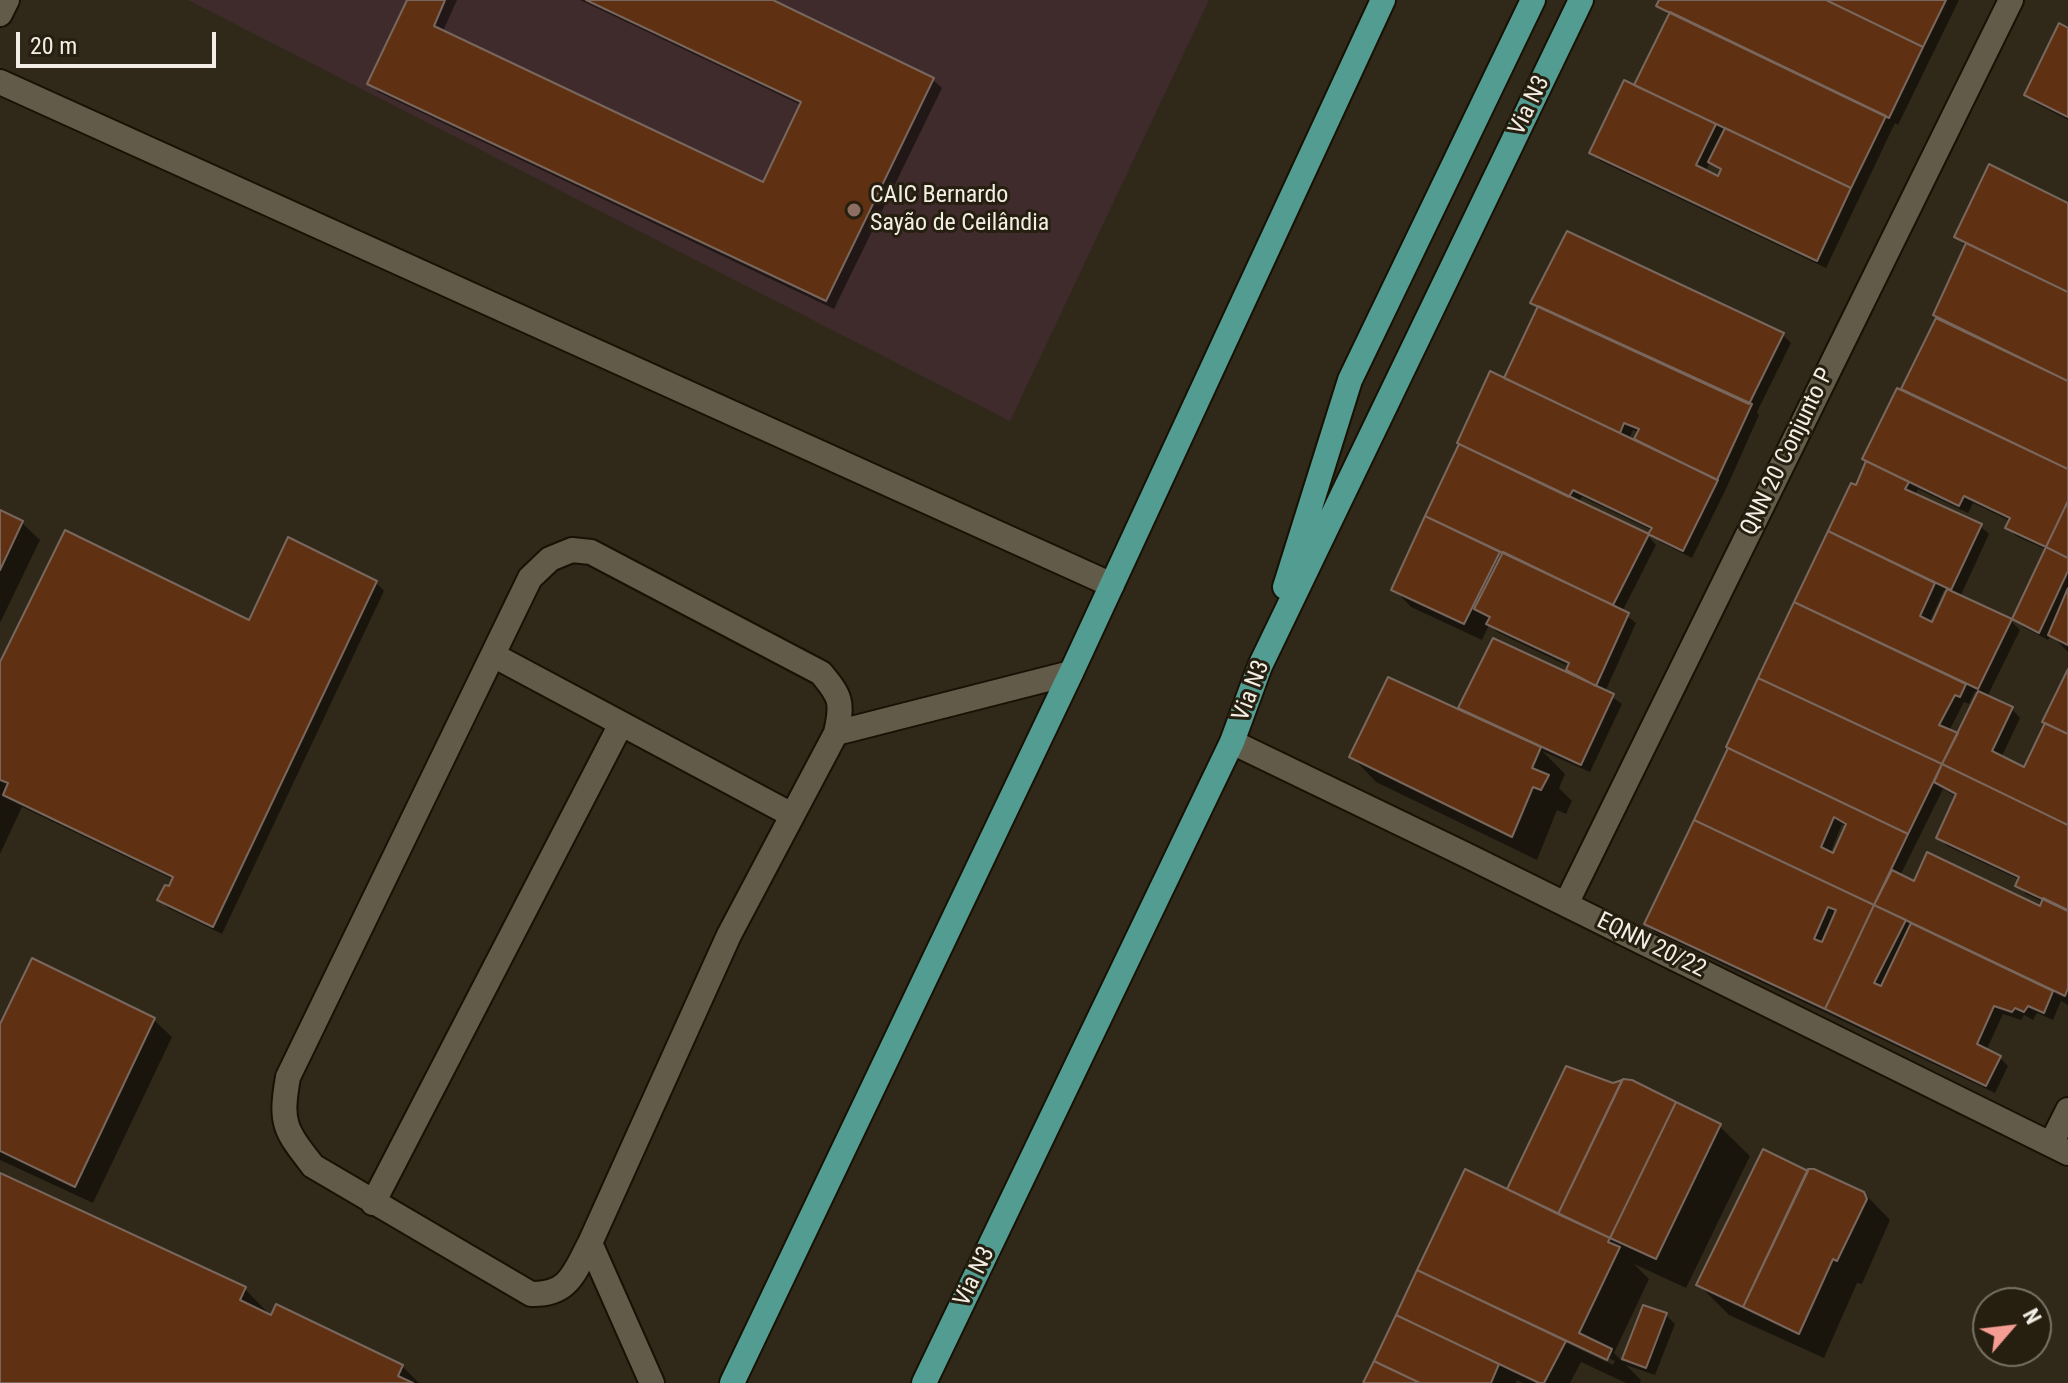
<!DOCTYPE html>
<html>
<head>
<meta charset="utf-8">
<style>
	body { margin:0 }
	#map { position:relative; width:2068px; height:1383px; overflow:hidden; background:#30291a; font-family:"Roboto Condensed",sans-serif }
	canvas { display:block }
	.north { position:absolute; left:1972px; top:1287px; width:80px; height:80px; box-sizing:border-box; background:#261f10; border:2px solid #787265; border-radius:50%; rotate:62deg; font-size:22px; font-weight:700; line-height:32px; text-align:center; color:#f3eee5 }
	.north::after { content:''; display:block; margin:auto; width:28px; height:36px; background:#f59c93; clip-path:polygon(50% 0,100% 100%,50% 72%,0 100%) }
	.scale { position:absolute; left:16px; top:32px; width:200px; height:36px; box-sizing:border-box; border:4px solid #f3eee5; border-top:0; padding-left:10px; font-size:24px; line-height:28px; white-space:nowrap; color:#f3eee5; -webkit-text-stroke:6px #261f10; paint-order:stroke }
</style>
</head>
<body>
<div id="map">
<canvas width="2068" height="1383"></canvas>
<div class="north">N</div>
<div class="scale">20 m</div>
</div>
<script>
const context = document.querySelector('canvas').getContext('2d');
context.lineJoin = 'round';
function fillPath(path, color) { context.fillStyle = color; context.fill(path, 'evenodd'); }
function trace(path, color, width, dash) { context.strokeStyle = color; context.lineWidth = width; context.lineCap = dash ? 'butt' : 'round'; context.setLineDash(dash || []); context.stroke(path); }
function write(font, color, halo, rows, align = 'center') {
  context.font = font + ' "Roboto Condensed",sans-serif'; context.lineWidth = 6; context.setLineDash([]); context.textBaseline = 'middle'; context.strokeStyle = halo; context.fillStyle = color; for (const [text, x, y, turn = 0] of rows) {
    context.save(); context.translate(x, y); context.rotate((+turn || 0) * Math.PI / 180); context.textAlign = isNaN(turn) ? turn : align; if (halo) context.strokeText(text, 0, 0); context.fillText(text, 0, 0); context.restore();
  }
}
fillPath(new Path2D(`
	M188,0H1209L1010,421Z`), '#3f2b2c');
fillPath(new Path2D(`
	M410,0H457L443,31L764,185L801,105L580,0H769L933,80L942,88L834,309L378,92L370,84Z
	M1661,0H1959L1898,125L1895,123L1826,268L1600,161L1592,153L1635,87L1670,16L1659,6ZM1710,162L1722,172L1718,178L1705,172Z
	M2068,30V120L2035,103L2026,95Z
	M2068,205V652L2051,635L2048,640L2023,627L2015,619L2047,550L2016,536L2007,527L2010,521L1973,503L1968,513L1918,489L1915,495L1980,526L1989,534L1960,597L2011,621L2020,630L1987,697L2012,709L2020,718L2001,758L2025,769L2068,672V1005L2061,1001L2053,1020L2037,1013L2033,1020L2024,1015L2021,1020L2003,1014L1986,1051L2000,1058L2008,1066L1995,1093L1655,932L1646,923L1829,532L1852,486L1857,487L1868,462L1865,459L1902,392L1938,317L1965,246L1957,237ZM1944,590L1948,592L1933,625L1929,623ZM1975,691L1979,693L1959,736L1949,731L1964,702L1969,704ZM1943,789L1957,797L1938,837L1947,846L2020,880L2018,886L2026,894L2043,902L2041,909L1915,884L1900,876ZM1842,824L1847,827L1833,855L1830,854ZM1879,985L1886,992L1873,996Z
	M1533,303L1783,335L1791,343L1757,412L1759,415L1726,489L1692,558L1660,542L1651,533L1653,531L1582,497L1579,503L1648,536L1656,545L1622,612L1636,623L1605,692L1622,704L1590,772L1542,751L1565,774L1559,788L1572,801L1566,814L1557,810L1537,860L1376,782L1352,757L1468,715L1461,708L1566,673L1570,667L1497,632L1489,625L1482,640L1411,607L1394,589L1491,374L1505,380L1539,309ZM1633,430L1639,433L1635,442L1629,439Z
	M0,512L22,523L40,540L0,623Z
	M376,583L384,591L222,934L168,908L160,900L170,889L174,880L22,807L0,854V667L250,623Z
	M33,961L154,1020L172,1037L93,1203L0,1160V1028Z
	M1623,1080L1719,1126L1750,1156L1686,1288L1634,1264L1649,1279L1614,1353L1623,1362L1644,1307L1666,1315L1675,1324L1655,1375L1626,1365L1641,1380L1640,1383H1626L1581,1362L1570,1383H1523L1517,1380L1516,1383H1365L1466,1172L1508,1192L1613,1086ZM1453,1284L1615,1361L1613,1365L1453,1289Z
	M1814,1171L1866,1195L1890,1220L1862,1284L1857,1283L1824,1358L1729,1315L1698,1284L1807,1173Z
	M0,1175L245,1289L272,1317L402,1366L419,1383H0Z`), '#0007');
const building = new Path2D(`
	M407,0H445L434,26L763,182L801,102L586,0H773L934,78L826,301L367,84Z
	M1659,0H1826L1923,47L1889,118L1662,9L1656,6Z
	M1826,0H1946L1923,47Z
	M1670,12L1886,116L1851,188L1634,85Z
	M2059,23L2068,28V117L2024,95Z
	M1624,80L1716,124L1696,165L1718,176L1721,169L1708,162L1725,128L1851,188L1817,261L1589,153Z
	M1989,164L2068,203V292L1954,237Z
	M1567,231L1784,333L1749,404L1530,303Z
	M1966,243L2068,292V381L1933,315Z
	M1538,306L1752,404L1717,480L1634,439L1639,429L1624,423L1620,433L1504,378Z
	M1936,318L2068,381V469L1901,389Z
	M1490,371L1718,480L1683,551L1648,534L1652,528L1573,490L1569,497L1457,443Z
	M1897,388L2068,469V501L2046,547L2005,528L2010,518L1964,496L1959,506L1862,459Z
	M1459,444L1649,534L1613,605L1425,516Z
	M1866,461L1909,482L1905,489L1982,524L1951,590L1828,531L1851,483L1856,485Z
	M2068,501V558L2046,547Z
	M0,510L23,521L0,570Z
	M1425,516L1500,552L1464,624L1391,590Z
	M65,530L249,620L288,537L377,581L213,927L157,900L165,885L169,886L173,877L3,795L8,783L0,780V662Z
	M1828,531L1935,583L1920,616L1932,622L1947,589L2012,619L1978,689L1794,602Z
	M2046,547L2068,558V571L2039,633L2012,619Z
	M1503,552L1629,613L1596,686L1566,670L1569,663L1486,624L1490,617L1474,609Z
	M2068,588V645L2048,635Z
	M1794,602L1966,684L1960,697L1955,695L1939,725L1958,733L1942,764L1758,678Z
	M1493,638L1614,694L1581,765L1458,708Z
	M2068,669V734L2042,722Z
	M1388,677L1541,747L1532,768L1549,775L1541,790L1533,787L1512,837L1349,757Z
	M1758,678L1942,764L1908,834L1726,747Z
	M1978,691L2013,707L1992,751L2024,767L2045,723L2068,734V825L1942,764Z
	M1728,748L1908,834L1874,905L1694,820ZM1834,817L1846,824L1833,853L1821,847Z
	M1942,764L2068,825V911L2015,886L2019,877L1936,838L1956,794L1934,782Z
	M1694,820L1874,905L1825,1009L1644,924ZM1828,907L1836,910L1822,942L1814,939Z
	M1927,852L2040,906L2043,898L2068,910V988L2065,996L1874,905L1892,870L1914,881Z
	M1874,905L1906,920L1874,983L1881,986L1911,923L2053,991L2044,1013L2028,1006L2024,1012L2015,1008L2012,1012L1994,1006L1977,1044L2001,1056L1986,1086L1825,1009Z
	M32,958L155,1018L75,1187L0,1151V1024Z
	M1566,1066L1613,1083L1622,1080L1558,1214L1507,1189Z
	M1623,1079L1632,1080L1676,1102L1610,1238L1558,1214Z
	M1676,1102L1721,1124L1656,1259L1610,1238Z
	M1763,1149L1808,1171L1743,1307L1696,1285Z
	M1465,1169L1610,1238L1608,1242L1620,1247L1579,1333L1612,1349L1607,1360L1417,1270Z
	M1808,1169H1814L1864,1192L1867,1199L1837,1261L1833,1259L1799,1334L1743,1307Z
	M0,1173L246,1287L240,1300L271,1315L276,1304L403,1365L398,1376L413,1383H0Z
	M1417,1270L1566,1341L1544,1383H1539L1396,1315Z
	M1643,1305L1667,1313L1646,1368L1622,1359Z
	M1396,1315L1499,1364L1491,1383H1420L1374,1361Z
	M1374,1361L1384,1366L1420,1383H1363Z`);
fillPath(building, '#5f3112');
trace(building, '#79675d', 2);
const minor = new Path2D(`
	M0,14L7,0
	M0,82L1112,585
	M572,550L591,552L821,673C841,697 843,702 836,733L729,935L590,1243C574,1273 569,1295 531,1294L313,1166C284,1129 280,1123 288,1077L530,578L550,559Z
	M493,655L792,815
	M836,733L1071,673
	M1232,742L1464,854L2068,1153
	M1566,904L2011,0
	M2051,1144L2068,1110
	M373,1203L621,724
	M590,1243L652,1383`);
const major = new Path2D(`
	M1285,587L1350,380L1533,0
	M732,1383L1071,673L1383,0
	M924,1383L1232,742L1260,666L1581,0`);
trace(minor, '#181104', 28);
trace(major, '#181104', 28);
trace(minor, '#635b4a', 24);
trace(major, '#529c92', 24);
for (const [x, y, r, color] of [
	[854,210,8,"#8d6e63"]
]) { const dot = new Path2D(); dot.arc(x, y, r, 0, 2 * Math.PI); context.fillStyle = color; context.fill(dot); trace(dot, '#261f10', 3); }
write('24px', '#f3eee5', '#261f10', [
	["Via N3",1530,106,-64],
	["QNN 20 Conjunto P",1788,452,-64],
	["Via N3",1252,691,-69],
	["EQNN 20/22",1651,946,26],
	["Via N3",975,1277,-64]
]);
write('24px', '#f3eee5', '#261f10', [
	["CAIC Bernardo",870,196],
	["Sayão de Ceilândia",870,224]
], 'left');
</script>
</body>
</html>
